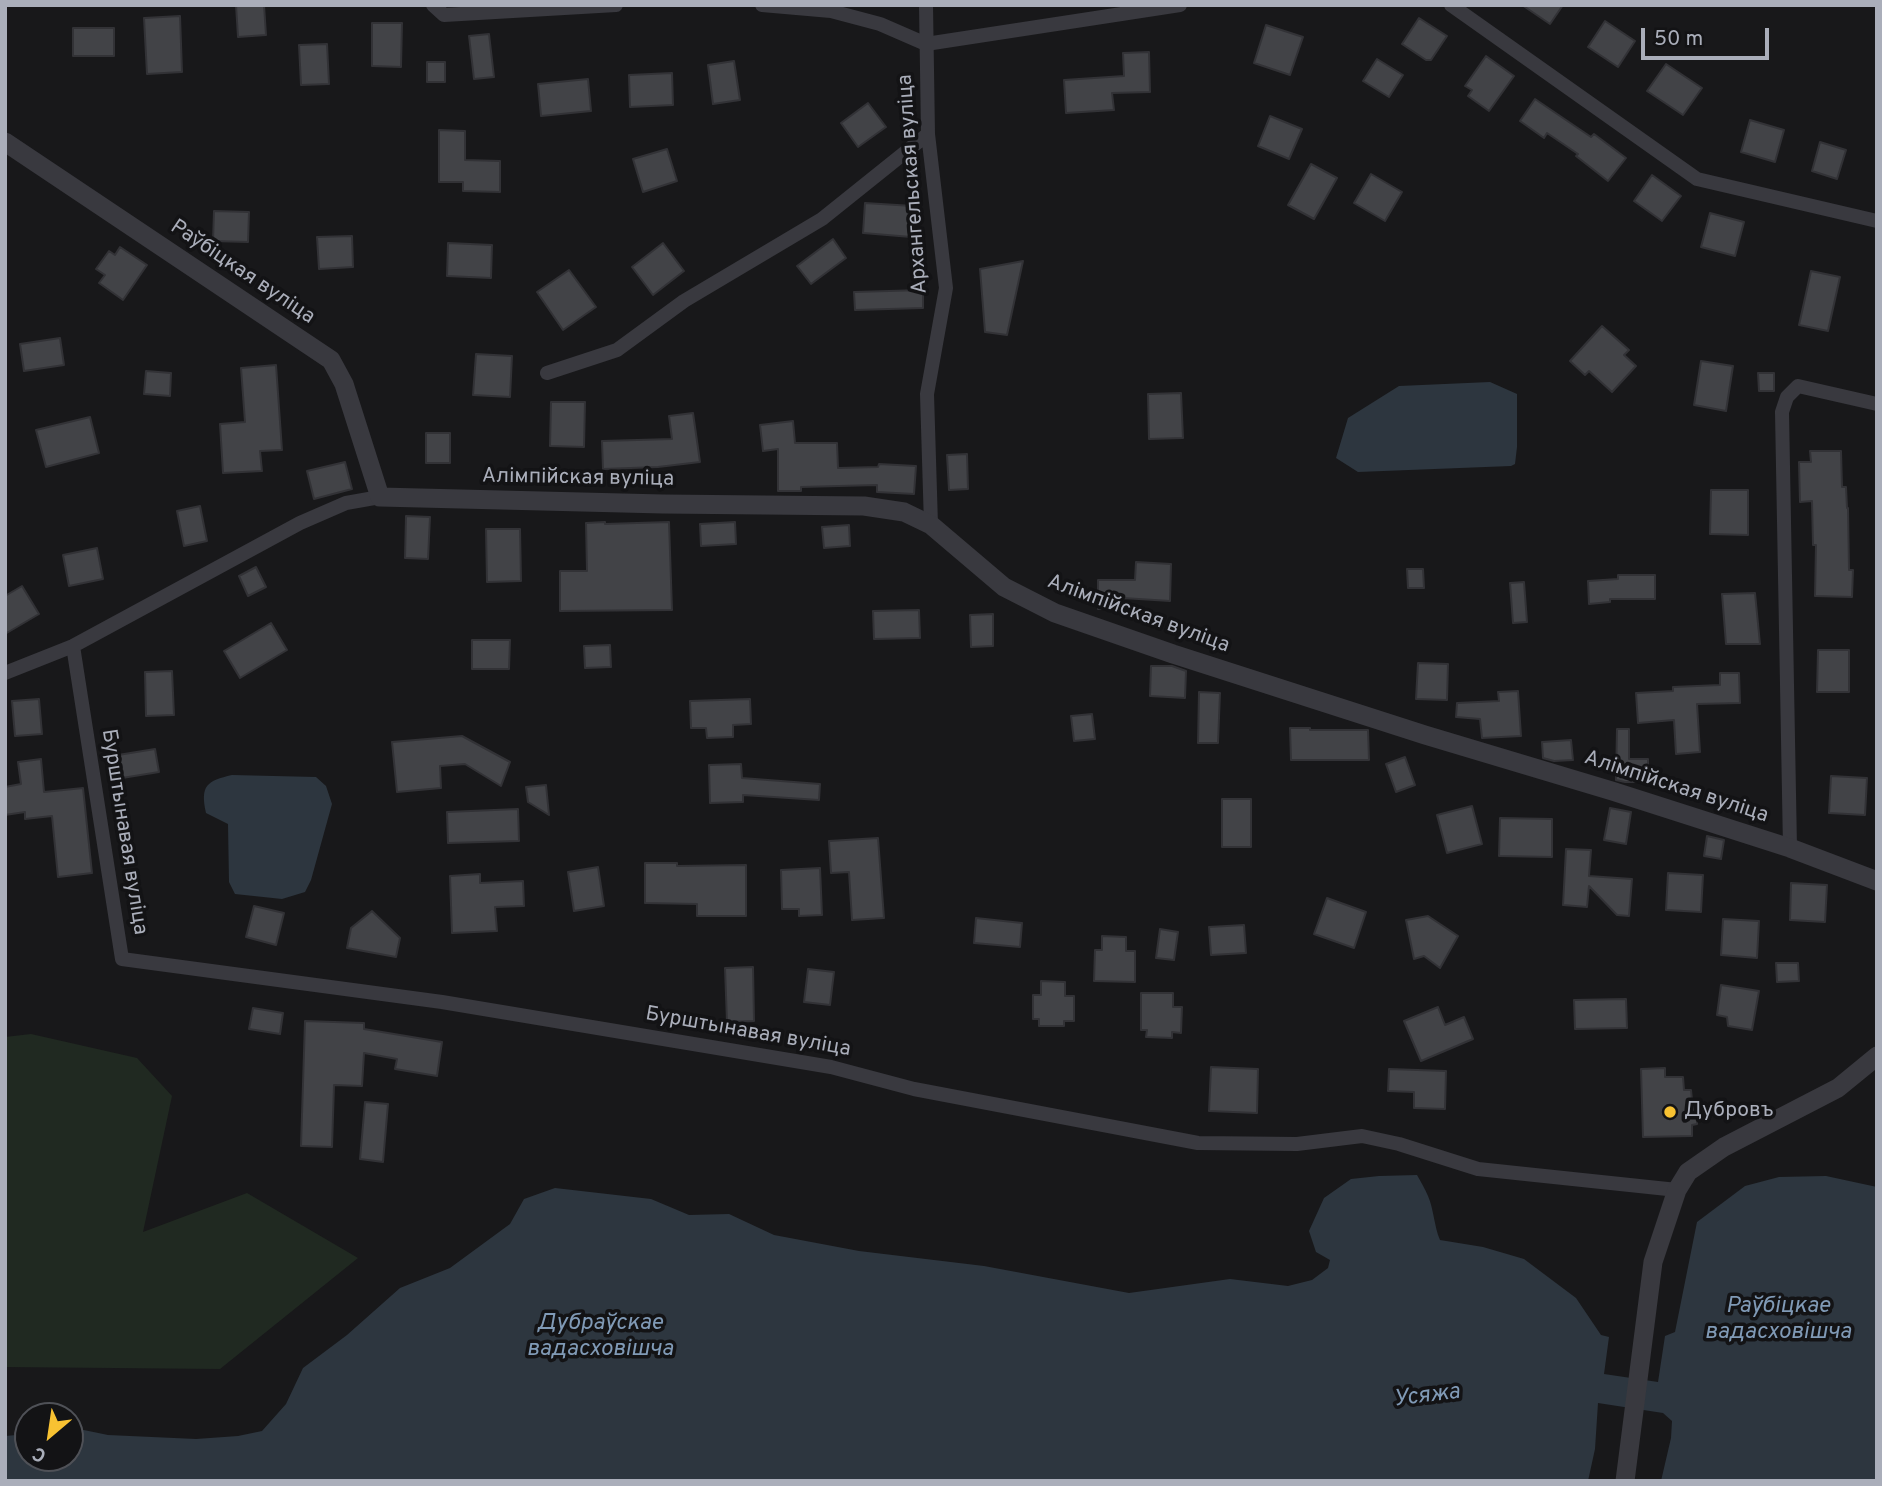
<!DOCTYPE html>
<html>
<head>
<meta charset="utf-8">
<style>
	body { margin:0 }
	#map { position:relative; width:1882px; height:1486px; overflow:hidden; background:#18181a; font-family:Overpass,sans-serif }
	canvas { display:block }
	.frame { position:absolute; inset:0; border:7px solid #aaaeba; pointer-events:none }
	.north { position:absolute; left:14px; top:1402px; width:70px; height:70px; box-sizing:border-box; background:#131315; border:2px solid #4f5157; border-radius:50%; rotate:209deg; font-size:19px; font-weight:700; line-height:28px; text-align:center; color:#aaaeba }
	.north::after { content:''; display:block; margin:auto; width:24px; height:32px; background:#f8c232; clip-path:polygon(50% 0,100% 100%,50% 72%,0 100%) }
	.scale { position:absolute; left:1641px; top:28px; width:128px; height:32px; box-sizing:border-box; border:4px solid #aaaeba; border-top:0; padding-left:9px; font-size:21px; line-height:24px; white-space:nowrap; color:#aaaeba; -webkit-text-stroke:5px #131315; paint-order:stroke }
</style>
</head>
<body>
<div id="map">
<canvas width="1882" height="1486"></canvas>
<div class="frame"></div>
<div class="north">С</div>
<div class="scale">50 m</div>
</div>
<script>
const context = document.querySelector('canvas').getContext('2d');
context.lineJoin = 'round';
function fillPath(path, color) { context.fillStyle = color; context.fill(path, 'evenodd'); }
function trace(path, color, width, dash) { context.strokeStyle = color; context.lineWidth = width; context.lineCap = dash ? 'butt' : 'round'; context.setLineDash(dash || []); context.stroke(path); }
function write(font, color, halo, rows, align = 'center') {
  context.font = font + ' Overpass,sans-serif'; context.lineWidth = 7; context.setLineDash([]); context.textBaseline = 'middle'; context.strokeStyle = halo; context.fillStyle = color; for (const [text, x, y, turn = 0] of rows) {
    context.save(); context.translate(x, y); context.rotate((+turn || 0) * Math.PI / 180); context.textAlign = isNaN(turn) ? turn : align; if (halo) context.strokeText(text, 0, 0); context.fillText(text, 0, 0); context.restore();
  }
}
fillPath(new Path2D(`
	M31,1034L137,1058L172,1096L143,1232L247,1193L358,1258L220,1369L5,1367V1037Z`), '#202921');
fillPath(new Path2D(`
	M1490,382L1517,394V447L1515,464L1511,466L1358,472L1336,458L1348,418L1399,386Z
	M232,775L316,777L326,786L332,804L311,880L305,892L282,899L235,894L229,882L228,824L206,813C200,785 207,781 232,775Z
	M1417,1175C1421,1182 1425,1189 1428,1196C1434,1210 1434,1226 1440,1240L1483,1247L1524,1259L1576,1298L1601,1335L1609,1337L1604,1374L1658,1382L1665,1336L1675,1332L1697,1222L1745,1186L1779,1177L1826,1176L1877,1187V1481H1661L1671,1438L1672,1421L1663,1413L1598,1403L1595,1449L1588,1481H5V1436L28,1434V1458H70V1429L74,1428L108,1435L196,1439L238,1436L262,1431L286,1404L303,1368L347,1335L400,1288L450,1268L510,1224L524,1199L555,1188L651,1199L689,1215L729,1214L774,1235L859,1251L984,1266L1129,1293L1230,1279L1288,1286L1312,1280L1328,1268L1330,1260L1316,1252L1309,1231L1324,1198L1351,1179L1379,1176Z`), '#2d363f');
const building = new Path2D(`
	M236,5H264L266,35L238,37Z
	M1522,5H1563L1550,24Z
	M180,16L182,72L147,74L144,18Z
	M1419,18L1447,36L1431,60H1426L1402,44Z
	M1605,21L1635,41L1618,67L1588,47Z
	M372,23H402L401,67L372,66Z
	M1266,25L1303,37L1290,75L1254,63Z
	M73,28H114V56H73Z
	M489,34L494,77L474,79L469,36Z
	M327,44L329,84L301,85L299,45Z
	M1149,52L1150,92L1112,93L1114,110L1066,113L1064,80L1124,76L1123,53Z
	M1486,56L1514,76L1489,111L1468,96L1472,90L1465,86Z
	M1377,59L1403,75L1389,97L1363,81Z
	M734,61L740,100L713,104L708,65Z
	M427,62H445V82H427Z
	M1666,64L1702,88L1683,115L1647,91Z
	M672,73L673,105L630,107L629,75Z
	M588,79L591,111L541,116L538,84Z
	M1535,99L1591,137L1594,134L1626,158L1608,181L1576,156L1578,154L1547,133L1544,138L1520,121Z
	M868,103L886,127L858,147L841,123Z
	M1270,116L1302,129L1289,159L1258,146Z
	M1750,120L1784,130L1775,162L1741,152Z
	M439,130L465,131V160L500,161V192L463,191V182H439Z
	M1820,142L1846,150L1837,179L1812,171Z
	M667,149L677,181L643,192L633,159Z
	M1311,164L1337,178L1314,219L1288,205Z
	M1371,174L1402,192L1385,221L1354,203Z
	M1652,175L1681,196L1662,221L1634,201Z
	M865,203L913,206L911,237L863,233Z
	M214,211L249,212L248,242L213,241Z
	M1710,213L1744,222L1735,256L1701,247Z
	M352,236L353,267L319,269L317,237Z
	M833,239L846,258L811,284L797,266Z
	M448,243L492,245L491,278L447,276Z
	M663,243L684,271L653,295L632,267Z
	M120,247L147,265L123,300L99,283L105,275L96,269L109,251L115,255Z
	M1023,261L1007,335L985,332L980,269Z
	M569,270L596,307L563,330L537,292Z
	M1811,271L1840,277L1828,331L1799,325Z
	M923,290V308L855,310L854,292Z
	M1602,326L1629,350L1624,355L1636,366L1612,392L1589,371L1585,375L1570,361Z
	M60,338L64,365L24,371L20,344Z
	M476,354L512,356L510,397L473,395Z
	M1701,361L1733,366L1726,411L1694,405Z
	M276,365L282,450L260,451L262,471L223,473L220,424L245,422L241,368Z
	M146,371L171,373L170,396L144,394Z
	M1758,373H1774V391H1759Z
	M1181,393L1183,438L1149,439L1148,394Z
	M551,402H585L584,447L550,446Z
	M693,413L700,462L658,467L603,469L602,441L672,439L669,416Z
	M90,417L99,453L46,467L36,430Z
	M793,421L795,443H837L838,468L878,467L879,464L916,466L914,494L877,492V485L801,487V491H778V449L763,451L760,425Z
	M426,433H450V463H426Z
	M1810,451H1841L1842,487H1846L1847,508H1848L1849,570H1853L1852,597L1815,596L1816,545H1813L1812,501L1800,502L1799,462H1811Z
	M967,454L968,489L949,490L947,455Z
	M345,462L352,489L314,499L307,471Z
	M1711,490H1748V535L1710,534Z
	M200,506L207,541L184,546L177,511Z
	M406,516L430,517L428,559L405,558Z
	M605,522V524L669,522L672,610L560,611V571H587L586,523Z
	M735,522L736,544L701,546L700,524Z
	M849,525L850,546L824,548L822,527Z
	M486,529H520L521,581L487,582Z
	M97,548L103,579L69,586L63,555Z
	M1136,562L1171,564L1170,601L1123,598V609H1098V580H1135Z
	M256,567L266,587L248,596L239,576Z
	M1407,569H1423L1424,588H1408Z
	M1618,575H1655V599H1610V602L1589,604L1588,581L1618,579Z
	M1524,582L1527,622L1513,623L1510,583Z
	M22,586L39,614L5,634V596Z
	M1755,593L1760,644H1726L1722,594Z
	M919,610L920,638L874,639L873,611Z
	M993,614V646L971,647L970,615Z
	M271,623L287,650L240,678L224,651Z
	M472,640H510L509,669H472Z
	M610,645L611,667L585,668L584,646Z
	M1818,650H1849V692H1817Z
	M1418,663L1448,664L1447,700L1416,699Z
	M1151,666H1172L1186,671L1185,698L1150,696Z
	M172,671L174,715L146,716L145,672Z
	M1720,673H1739L1740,703L1697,704L1700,752L1676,754L1674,720L1638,723L1636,693L1673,691V687L1720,685Z
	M1518,691L1521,736L1482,738L1480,719L1456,717L1457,703L1499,701L1498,692Z
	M1199,692L1220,693L1218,743H1198Z
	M39,699L42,734L15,736L12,701Z
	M750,699L751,724L733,725V737L707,738L706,728H691L690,701Z
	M1092,714L1095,739L1074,741L1071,716Z
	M1290,728H1310V730H1368L1369,760H1291Z
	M1617,729H1629V759H1648V782H1625L1616,780Z
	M462,736L510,762L501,786L465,764L440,766L441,788L397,792L392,742Z
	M1571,740L1573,760L1554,761L1543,758L1542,742Z
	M155,749L159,772L116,779L112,756Z
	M1405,757L1415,785L1396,792L1386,764Z
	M41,759L44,792L83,788L92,873L58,877L52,816L25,819V812L5,815V787L21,784L18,762Z
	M741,764L742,778L820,784L819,800L743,795V802L710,803L709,765Z
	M1831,776L1867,778L1865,815L1829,813Z
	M546,785L549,815L528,802L526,787Z
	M1222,799H1251V847H1222Z
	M1472,806L1482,844L1447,853L1437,815Z
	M1610,808L1631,812L1626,844L1604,840Z
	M518,809L519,841L448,843L447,812Z
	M1500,818L1552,819V857L1499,856Z
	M1707,836L1724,840L1721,859L1704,856Z
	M878,838L884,918L852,920L849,872L831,873L829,841Z
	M1566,849L1591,850L1589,876L1632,879L1629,916L1617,915L1589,886L1587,907L1563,905Z
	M645,863H677V866L746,865V916H697V904L645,903Z
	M598,867L604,906L574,911L568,872Z
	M820,868L822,915L799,916V909H782L781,870Z
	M1668,873L1703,875L1701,912L1666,910Z
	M480,874V883L523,881L524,906L495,907L497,931L452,933L450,876Z
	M1791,883L1827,885L1825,922L1790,920Z
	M1327,898L1366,912L1354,948L1314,934Z
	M254,906L284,913L276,945L246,937Z
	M372,911L400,938L396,957L347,948L351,928Z
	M1428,916L1458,936L1440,968L1424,956L1414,959L1406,920Z
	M976,918L1022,923L1020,947L974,943Z
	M1723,919L1759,921L1757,958L1721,955Z
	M1244,925L1246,953L1211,955L1209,927Z
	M1160,929L1178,932L1174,960L1156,958Z
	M1102,936L1126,937V951H1135V982L1094,981L1095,950H1102Z
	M1776,963H1798L1799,981L1777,982Z
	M753,967L754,1021L727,1022L725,968Z
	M808,969L834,972L830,1005L804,1002Z
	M1041,981L1065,982V996H1074V1021H1064V1026H1039V1019H1033V995H1041Z
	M1721,985L1759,991L1752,1030L1728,1026L1727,1017L1717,1015Z
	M1141,993H1173V1007H1182L1181,1033L1172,1032V1038L1146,1037L1147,1030H1141Z
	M1626,999L1627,1028L1575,1029L1574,1000Z
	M1438,1007L1445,1025L1464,1017L1473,1039L1421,1061L1404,1021Z
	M253,1008L283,1013L280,1034L249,1029Z
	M305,1021L364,1023V1029L442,1042L437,1076L395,1069L397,1059L364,1053L362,1086L334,1085L332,1147L301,1146Z
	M1211,1067L1258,1069L1257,1113L1209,1111Z
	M1665,1068V1077H1683L1684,1090H1691L1692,1100H1697V1124L1692,1125V1136L1643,1137L1641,1069Z
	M1389,1069L1446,1071L1445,1109L1414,1108V1092L1388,1091Z
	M365,1102L388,1104L383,1162L360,1159Z`);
fillPath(building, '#424347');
trace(building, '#323236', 2);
trace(new Path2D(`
	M433,5L444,15L616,5
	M762,5L831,11L880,24L926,44L1180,5
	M926,5L928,134L946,288L927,394L931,525
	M1451,5L1697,179L1877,221
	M547,373L617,350L684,301L822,219L928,134
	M73,646L122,959L442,1002L831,1067L914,1089L1198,1143L1297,1144L1362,1136L1399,1144L1478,1169L1677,1190
	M5,673L73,646L300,523L346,503L380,497
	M1790,848L1782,412L1787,397L1798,386L1877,404`), '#39393f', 14);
trace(new Path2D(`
	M5,142L331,360L344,384L380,497L663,504L864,506L904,512L931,525L1004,587L1055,613L1173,654L1425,735L1612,791L1790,848L1877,881
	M1625,1481L1653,1262L1677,1190L1688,1172L1724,1147L1838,1088L1877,1056`), '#39393f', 19);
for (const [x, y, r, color] of [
	[1670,1112,7,"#f8c232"]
]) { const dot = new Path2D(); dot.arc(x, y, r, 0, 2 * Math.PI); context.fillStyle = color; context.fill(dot); trace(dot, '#131315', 2.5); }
write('21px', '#aaaeba', '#131315', [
	["Архангельская вуліца",914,184,-94],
	["Раўбіцкая вуліца",242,273,34],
	["Алімпійская вуліца",578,479,1],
	["Алімпійская вуліца",1138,615,20],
	["Алімпійская вуліца",1676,788,18],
	["Бурштынавая вуліца",123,832,81],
	["Бурштынавая вуліца",748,1033,10]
]);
write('21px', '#aaaeba', '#131315', [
	["Дубровъ",1684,1112]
], 'left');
write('italic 23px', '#809ab6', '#131315', [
	["Раўбіцкае",1778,1307],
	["вадасховішча",1778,1333],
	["Дубраўскае",600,1324],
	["вадасховішча",600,1350],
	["Усяжа",1427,1397,-7]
]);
</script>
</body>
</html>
